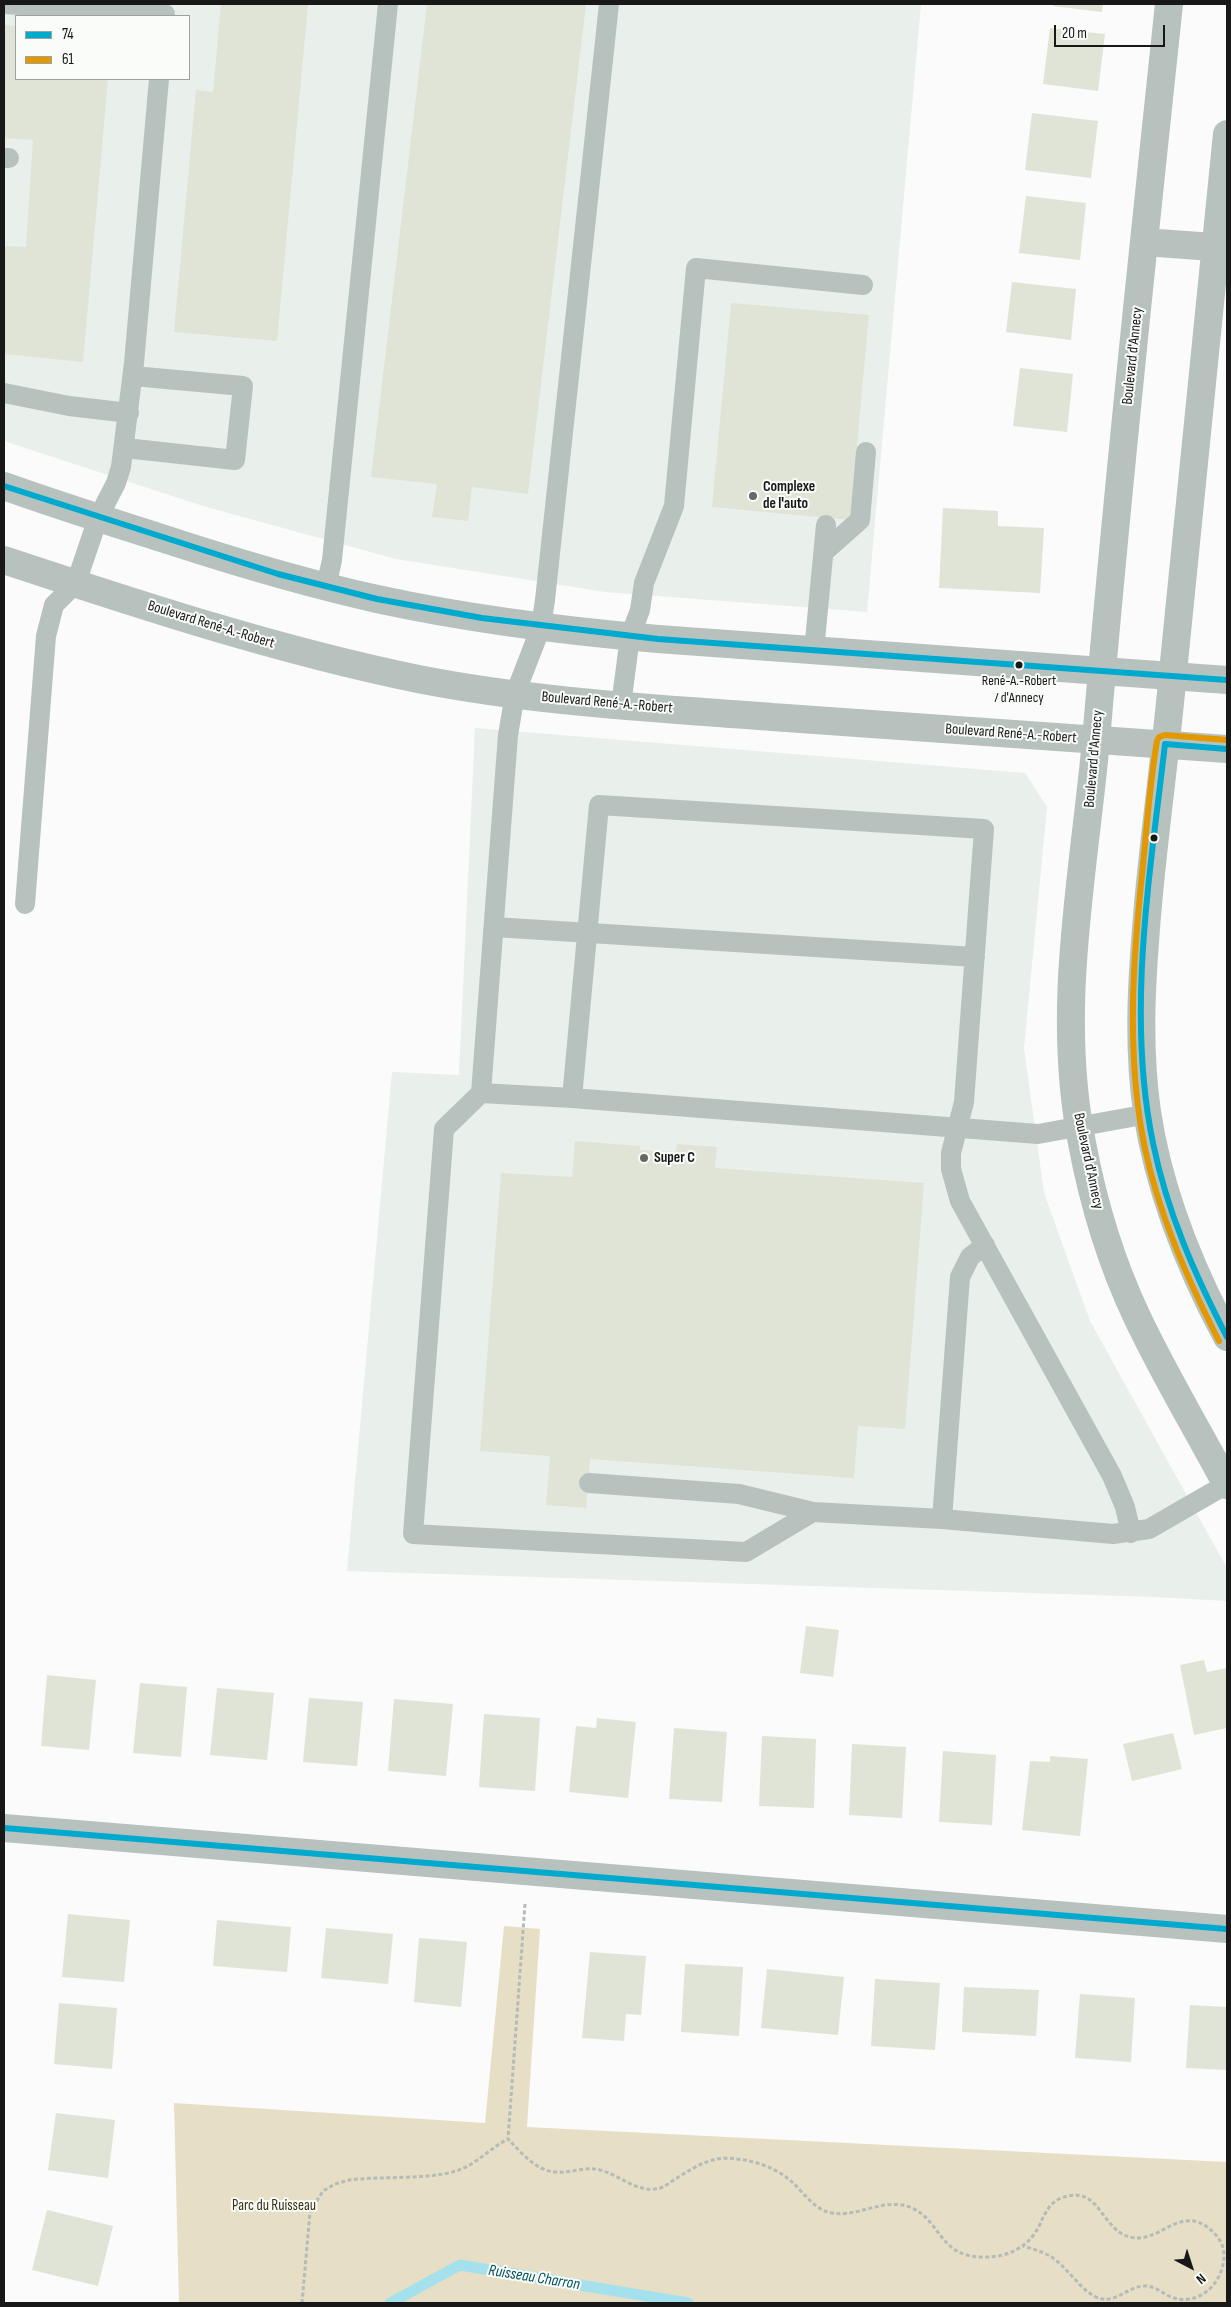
<!DOCTYPE html>
<html>
<head>
<meta charset="utf-8">
<style>
	body { margin:0 }
	#map { position:relative; width:1231px; height:2307px; overflow:hidden; background:#fafbfa; font-family:"Sofia Sans Condensed",sans-serif }
	canvas { display:block }
	.frame { position:absolute; inset:0; border:5px solid #171817; pointer-events:none }
	.legend { position:absolute; left:15px; top:15px; width:175px; height:65px; box-sizing:border-box; background:#f9fcf9; border:1px solid #9fa19f; margin:0; padding:6px 9px; list-style:none; font-size:15px; color:#171817 }
	.legend li { display:flex; align-items:center; gap:10px; height:25px }
	.legend b { width:25px; border:1px solid #9fa19f }
	.north { position:absolute; left:1166px; top:2242px; width:50px; height:50px; -webkit-text-stroke:4px #f9fcf9; paint-order:stroke; rotate:140deg; font-size:14px; font-weight:700; line-height:20px; text-align:center; color:#171817 }
	.north::after { content:''; display:block; margin:auto; width:18px; height:22px; background:#171817; clip-path:polygon(50% 0,100% 100%,50% 72%,0 100%) }
	.scale { position:absolute; left:1054px; top:25px; width:111px; height:22px; box-sizing:border-box; border:2px solid #171817; border-top:0; padding-left:6px; font-size:15px; line-height:18px; white-space:nowrap; color:#171817; -webkit-text-stroke:4px #f9fcf9; paint-order:stroke }
</style>
</head>
<body>
<div id="map">
<canvas width="1231" height="2307"></canvas>
<div class="frame"></div>
<ul class="legend">
<li><b style="height:6px;background:#00a9ce"></b>74</li>
<li><b style="height:6px;background:#e19802"></b>61</li>
</ul>
<div class="north">N</div>
<div class="scale">20 m</div>
</div>
<script>
const context = document.querySelector('canvas').getContext('2d');
context.lineJoin = 'round';
function fillPath(path, color) { context.fillStyle = color; context.fill(path, 'evenodd'); }
function trace(path, color, width, dash) { context.strokeStyle = color; context.lineWidth = width; context.lineCap = dash ? 'butt' : 'round'; context.setLineDash(dash || []); context.stroke(path); }
function write(font, color, halo, rows, align = 'center') {
  context.font = font + ' "Sofia Sans Condensed",sans-serif'; context.lineWidth = 4; context.setLineDash([]); context.textBaseline = 'middle'; context.strokeStyle = halo; context.fillStyle = color; for (const [text, x, y, turn = 0] of rows) {
    context.save(); context.translate(x, y); context.rotate((+turn || 0) * Math.PI / 180); context.textAlign = isNaN(turn) ? turn : align; if (halo) context.strokeText(text, 0, 0); context.fillText(text, 0, 0); context.restore();
  }
}
fillPath(new Path2D(`
	M4,4H921L867,612L605,592L396,559L203,506L4,441ZM16,16H189V79H16Z
	M475,728L1025,773L1047,807L1024,1048L1044,1193L1090,1321L1227,1568V1601L1155,1597L347,1571L392,1072L459,1075Z`), '#e9efea');
fillPath(new Path2D(`
	M504,1926L540,1929L527,2127L1227,2162V2303H179L174,2103L485,2123Z`), '#e7dfc5');
trace(new Path2D(`
	M390,2303L460,2265L688,2303`), '#a5e1ec', 11);
fillPath(new Path2D(`
	M221,4H308L277,341L174,332L196,90L213,92Z
	M427,4H586L528,494L472,487L468,521L432,517L437,484L371,477Z
	M1053,4H1103L1102,12L1053,6Z
	M4,25L16,26V79H108L83,362L4,354V246L26,247L33,140L4,138Z
	M1050,28L1105,34L1098,91L1043,84Z
	M1032,113L1098,121L1091,178L1025,170Z
	M1026,196L1086,203L1080,260L1019,253Z
	M1012,282L1076,289L1071,340L1006,332Z
	M731,303L869,315L850,520L712,507Z
	M1020,368L1073,374L1067,432L1013,426Z
	M943,508L998,511V526L1044,528L1040,593L939,588Z
	M575,1141L640,1146V1150L676,1152L677,1144L717,1147L715,1168L924,1183L905,1429L858,1426L854,1478L590,1459L586,1508L546,1505L550,1456L480,1451L501,1173L572,1177Z
	M806,1626L839,1630L833,1677L800,1673Z
	M1204,1660L1207,1672L1227,1668V1728L1194,1735L1180,1665Z
	M47,1675L96,1680L89,1750L41,1746Z
	M140,1683L187,1687L181,1757L133,1753Z
	M217,1688L274,1693L267,1760L210,1755Z
	M309,1698L363,1702L357,1766L303,1762Z
	M394,1699L453,1704L446,1776L388,1771Z
	M484,1714L540,1718L535,1791L479,1787Z
	M597,1718L636,1722L628,1798L569,1792L576,1726L596,1728Z
	M674,1728L727,1732L722,1802L669,1799Z
	M1173,1733L1182,1769L1132,1781L1123,1744Z
	M762,1736L816,1739L814,1808L759,1806Z
	M852,1744L906,1747L902,1818L849,1815Z
	M943,1751L996,1755L992,1825L939,1822Z
	M1050,1756L1088,1759L1080,1836L1022,1830L1030,1761L1050,1762Z
	M68,1914L130,1920L124,1982L62,1977Z
	M217,1920L291,1927L287,1972L213,1966Z
	M326,1928L393,1934L388,1984L321,1978Z
	M419,1938L467,1942L461,2007L414,2002Z
	M590,1952L646,1956L641,2015L626,2014L624,2041L582,2038Z
	M685,1964L743,1967L739,2036L681,2032Z
	M767,1969L844,1977L838,2035L761,2028Z
	M875,1979L940,1983L935,2050L871,2046Z
	M964,1987L1039,1990L1036,2036L962,2032Z
	M1080,1994L1135,1998L1131,2062L1075,2058Z
	M59,2003L117,2008L112,2069L54,2064Z
	M1190,2005L1227,2007V2070L1186,2068Z
	M56,2113L115,2120L108,2178L48,2170Z
	M47,2210L113,2226L98,2286L32,2270Z`), '#e0e4d7');
trace(new Path2D(`
	M525,1904L508,2139C519,2150 531,2165 546,2170C565,2177 583,2165 600,2170C621,2175 639,2196 663,2187C667,2185 672,2181 677,2178C696,2166 713,2155 737,2159C757,2161 778,2169 792,2182C803,2192 812,2206 825,2211C854,2222 882,2195 912,2208C941,2221 939,2256 981,2257C1007,2258 1029,2248 1040,2224C1044,2215 1049,2204 1059,2199C1100,2181 1100,2230 1130,2237C1161,2245 1182,2199 1215,2234C1226,2246 1226,2259 1220,2274C1212,2293 1191,2305 1171,2297C1162,2293 1155,2286 1145,2286C1126,2286 1115,2307 1094,2296C1080,2288 1070,2272 1058,2262C1048,2253 1036,2250 1023,2246
	M302,2303L310,2212L323,2191L335,2184L349,2180C381,2176 426,2180 456,2171C476,2165 490,2148 508,2139`), '#b5bbb9', 3, [4, 2.5]);
trace(new Path2D(`
	M4,4L165,14
	M609,4L545,600L541,627L515,694L508,735L481,1093L444,1129L413,1534L746,1552L813,1512L942,1519
	M4,158H9
	M4,393L69,406L129,413
	M125,448L235,460L243,386L133,376
	M824,552L860,520L866,452
	M326,587L332,560L388,4
	M814,651L826,525
	M621,705L630,637L640,610L644,583L674,506L696,268L863,285
	M25,904L46,636L54,605L76,583L98,518L116,483L121,467L134,363L159,79
	M494,927L975,957
	M481,1093L572,1098L1038,1134L1148,1114
	M572,1098L599,805L984,829L964,1102L951,1153V1169L960,1201L1112,1476L1125,1507L1131,1533
	M985,1245L970,1257L960,1277L942,1519L1113,1534L1149,1529L1227,1484
	M589,1483L739,1494L813,1512`), '#b7c2bf', 20);
trace(new Path2D(`
	M1169,4C1143,249 1117,494 1096,740C1084,874 1055,1008 1082,1143C1093,1202 1111,1262 1137,1317C1164,1374 1197,1429 1227,1485
	M1227,134C1210,314 1191,493 1173,672C1166,750 1155,827 1148,904C1142,974 1137,1042 1147,1112C1159,1191 1190,1268 1227,1337
	M1144,242L1227,248
	M4,1828L1227,1929`), '#b7c2bf', 28);
trace(new Path2D(`
	M4,486C62,507 121,525 180,544C245,565 310,584 377,599C469,619 564,631 658,639L1227,680
	M4,560C140,605 277,650 418,679C535,702 654,708 772,717C924,728 1076,739 1227,749`), '#b7c2bf', 28);
trace(new Path2D(`
	M4,486L278,574L377,599L482,618L658,639L1227,680
	M1227,749L1165,744C1150,875 1126,1013 1153,1143C1167,1212 1195,1275 1227,1337
	M4,1828L1227,1929`), '#00a9ce', 6);
trace(new Path2D(`
	M1219,1341C1187,1278 1158,1213 1144,1144C1126,1052 1133,958 1143,865C1147,824 1150,782 1157,741L1159,737L1165,735L1227,740`), '#e19802', 6);
for (const [x, y, r, color] of [
	[753,496,5,"#666766"],
	[1019,665,4.5,"#171817"],
	[1154,838,4.5,"#171817"],
	[644,1158,5,"#666766"]
]) { const dot = new Path2D(); dot.arc(x, y, r, 0, 2 * Math.PI); context.fillStyle = color; context.fill(dot); trace(dot, '#f9fcf9', 2); }
write('14px', '#171817', '#f9fcf9', [
	["René-A.-Robert",1019,681],
	["/ d'Annecy",1019,698]
]);
write('15px', '#171817', '#f9fcf9', [
	["Boulevard d'Annecy",1133,356,-84],
	["Boulevard René-A.-Robert",211,625,17],
	["Boulevard René-A.-Robert",607,703,5],
	["Boulevard René-A.-Robert",1011,734,4],
	["Boulevard d'Annecy",1094,759,-85],
	["Boulevard d'Annecy",1088,1161,78]
]);
write('bold 15px', '#171817', '#f9fcf9', [
	["Complexe",763,487],
	["de l'auto",763,504],
	["Super C",654,1158]
], 'left');
write('15px', '#393013', '#f9fcf9', [
	["Parc du Ruisseau",274,2206]
]);
write('italic 16px', '#02525e', '#f9fcf9', [
	["Ruisseau Charron",534,2278,9]
]);
</script>
</body>
</html>
